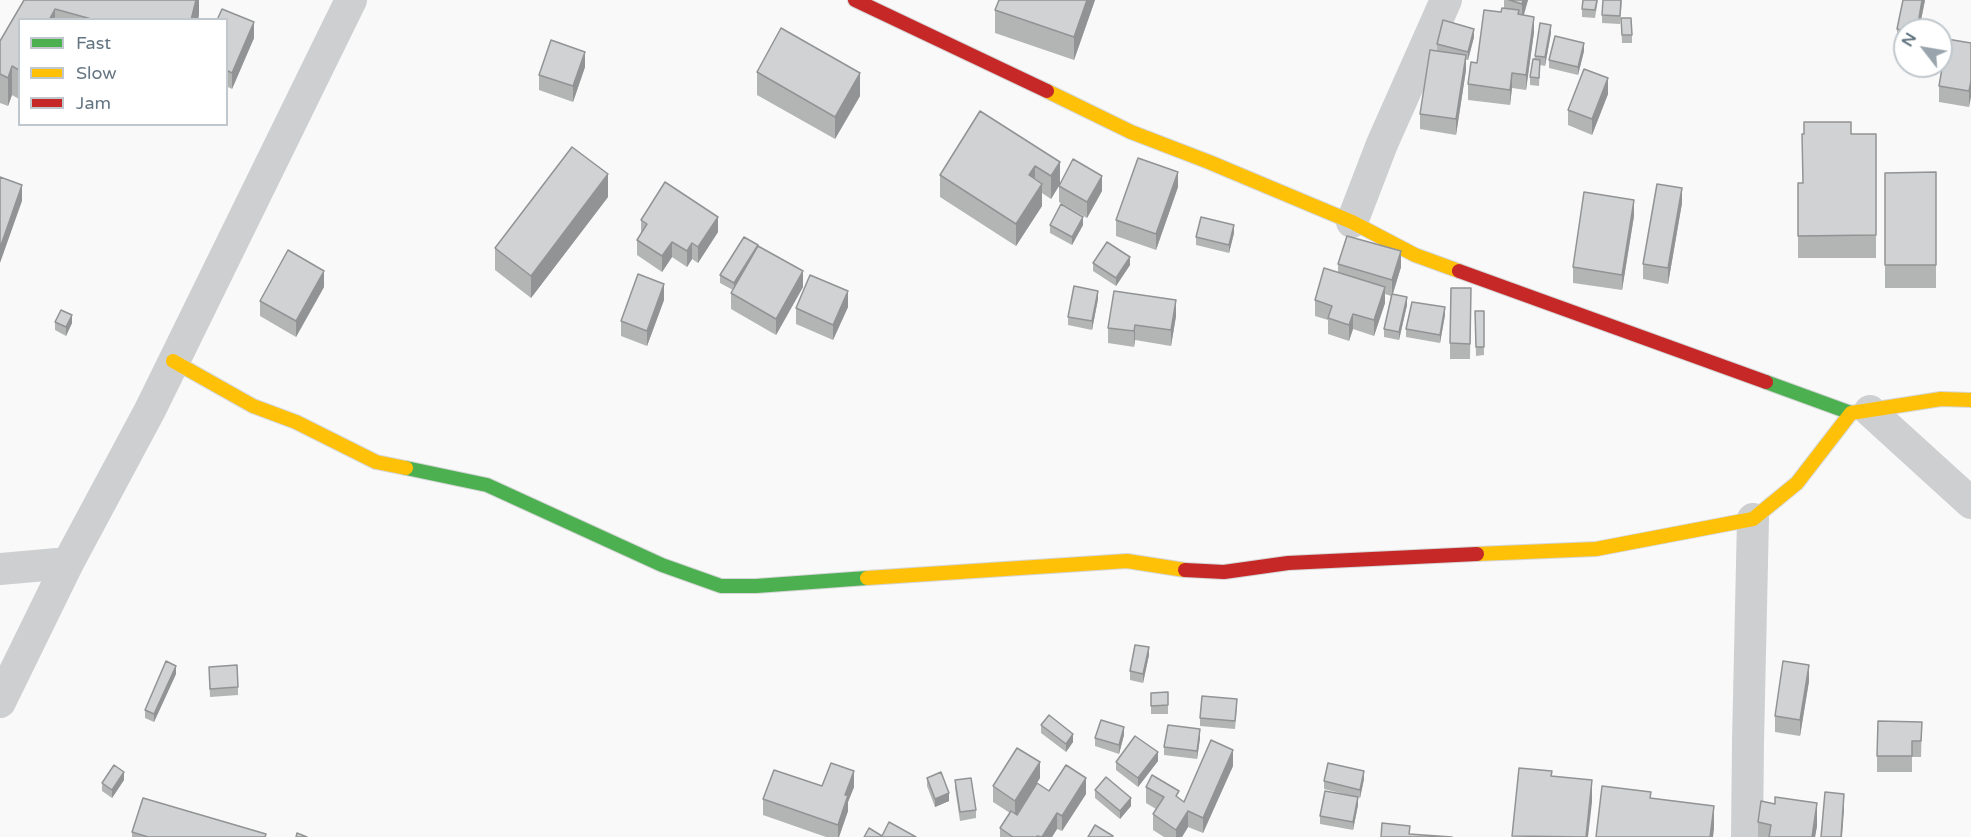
<!DOCTYPE html>
<html>
<head>
<meta charset="utf-8">
<style>
	body { margin:0 }
	#map { position:relative; width:1971px; height:837px; overflow:hidden; background:#f9f9f9; font-family:"Varela Round",sans-serif }
	canvas { display:block }
	.legend { position:absolute; left:18px; top:18px; width:210px; height:108px; box-sizing:border-box; background:#fff; border:2px solid #c1c8cd; margin:0; padding:8px 10px; list-style:none; font-size:18px; color:#657683 }
	.legend li { display:flex; align-items:center; gap:12px; height:30px }
	.legend b { width:30px; border:2px solid #c1c8cd }
	.north { position:absolute; left:1893px; top:18px; width:60px; height:60px; box-sizing:border-box; background:#fff; border:2px solid #c1c8cd; border-radius:50%; rotate:301deg; font-size:16px; font-weight:700; line-height:24px; text-align:center; color:#657683 }
	.north::after { content:''; display:block; margin:auto; width:21px; height:27px; background:#99a4ac; clip-path:polygon(50% 0,100% 100%,50% 72%,0 100%) }
</style>
</head>
<body>
<div id="map">
<canvas width="1971" height="837"></canvas>
<ul class="legend">
<li><b style="height:8px;background:#4caf50"></b>Fast</li>
<li><b style="height:8px;background:#ffc107"></b>Slow</li>
<li><b style="height:8px;background:#c62828"></b>Jam</li>
</ul>
<div class="north">N</div>
</div>
<script>
const context = document.querySelector('canvas').getContext('2d');
context.lineJoin = 'round';
function trace(path, color, width, dash) { context.strokeStyle = color; context.lineWidth = width; context.lineCap = dash ? 'butt' : 'round'; context.setLineDash(dash || []); context.stroke(path); }
function fillPath(path, color) { context.fillStyle = color; context.fill(path, 'evenodd'); }
const fast = new Path2D(`
	M1766,382L1851,413
	M406,468L487,485L662,565L721,586H756L867,578`);
const slow = new Path2D(`
	M1047,91L1131,132L1209,162L1352,222L1415,255L1459,271
	M173,361L253,406L296,422L376,462L406,468
	M1477,554L1596,549L1753,519L1797,483L1851,413L1941,399L1971,400
	M867,578L1127,561L1185,570`);
const jam = new Path2D(`
	M855,0L1047,91
	M1459,271L1766,382
	M1185,570L1224,572L1288,563L1477,554`);
trace(fast, '#d5d6d7', 16);
trace(slow, '#d5d6d7', 16);
trace(jam, '#d5d6d7', 16);
trace(new Path2D(`
	M1352,222L1382,144L1446,0
	M1870,411L1971,503
	M0,569L68,563
	M0,702L68,563L150,410L351,0
	M1747,837L1748,742L1753,519`), '#cecfd0', 32);
trace(fast, '#4caf50', 14);
trace(slow, '#ffc107', 14);
trace(jam, '#c62828', 14);
fillPath(new Path2D(`
	M24,0H199V14L198,20H20L19,99L12,95L8,106L0,103V41Z
	M1095,0L1074,60L995,33V10Z
	M1504,0H1528L1524,15L1534,32L1526,90L1512,88L1510,105L1468,100V84L1477,63L1504,8Z
	M1598,0L1595,18L1582,17V9Z
	M1622,0L1620,24L1602,23V15Z
	M1903,0H1925L1919,30H1905V46L1897,45V29Z
	M1621,18L1632,35V43H1622Z
	M226,20L254,38L232,89L226,86Z
	M1551,33L1545,66L1540,65L1539,86L1530,85V77L1535,56Z
	M1474,37L1468,60H1466V70L1456,135L1420,129V114L1437,51V44Z
	M1971,43L1969,107L1939,102V86Z
	M1584,51L1578,75L1549,68V60Z
	M585,67L573,102L539,90V75Z
	M757,72L860,96L835,139L757,95Z
	M1608,94L1592,135L1568,125V110Z
	M980,111L1060,184L1102,191L1087,218L1059,202V186L1051,199L1042,193V206L1016,246L940,197V175Z
	M1851,134H1876V258H1798V183H1802Z
	M1936,172V288H1885V173Z
	M1178,187L1156,250L1116,236V220Z
	M608,197L531,298L495,270V248Z
	M1682,203L1668,284L1643,279V264Z
	M1634,216L1622,290L1573,283V267Z
	M641,220L718,232L698,263L692,259L687,267L672,257L662,272L637,255V240L641,233Z
	M1050,225H1083L1072,245L1050,233Z
	M1234,233L1229,253L1196,245V237Z
	M758,245L803,287L776,335L731,309V293L733,290L720,283V275Z
	M1093,263L1130,265L1116,286L1093,271Z
	M1338,264L1401,267L1393,294L1407,305L1399,340L1384,337V329L1391,296L1385,294V303L1374,336L1353,329L1349,341L1328,334V320L1315,316V300L1338,273Z
	M324,287L296,337L260,316V301Z
	M1471,288L1470,359H1450V343Z
	M1098,299L1092,330L1068,325V317Z
	M664,300L647,346L621,336V321Z
	M848,307L833,340L796,324V308Z
	M1475,311H1484V355L1476,356Z
	M1445,315L1440,343L1406,337V329Z
	M1176,316L1171,346L1135,340L1134,347L1108,343V328Z
	M55,322L72,323L66,336L55,330Z
	M1149,655L1143,683L1130,680V671Z
	M176,674L154,722L145,718V710Z
	M209,675L238,687V695L210,697Z
	M1809,681L1800,736L1775,732V716Z
	M1168,692V714H1151V693Z
	M1237,707L1235,729L1200,726V718Z
	M1922,722L1921,757H1912V772H1877V756Z
	M1041,725L1073,742L1066,752L1041,733Z
	M1124,735L1119,754L1095,746V738Z
	M1200,738L1197,759L1164,755V747Z
	M1158,761L1138,787L1116,770V762Z
	M1233,766L1203,833L1188,827L1182,837H1164L1153,830V814L1156,809L1146,803V787L1184,802Z
	M927,778L949,801L935,807L927,786Z
	M1040,778L1017,815L1049,791L1086,794L1062,831L1057,829L1052,837H1000V828L1010,813L993,802V786Z
	M1364,779L1360,798L1358,797V805L1353,830L1320,824V816L1352,796L1324,789V781Z
	M124,780L112,798L102,791V783Z
	M955,780L976,810V818L960,821L955,788Z
	M822,786L854,787L848,802V811L839,837H826L763,815V799Z
	M1095,790L1131,806L1120,819L1095,798Z
	M1758,822L1817,826L1815,837H1758Z
	M132,832L266,837H132Z`), '#b3b5b5');
fillPath(new Path2D(`
	M196,0H199V14L198,20H191Z
	M1087,0H1095L1074,60V37Z
	M1523,0H1528L1522,20V4Z
	M1922,0H1925L1919,30H1917Z
	M55,9V20H49Z
	M1534,17V32L1526,90V75Z
	M254,22V38L232,89V73Z
	M1551,25V33L1545,66V57Z
	M1474,29V37L1468,60V52Z
	M1584,43V51L1578,75V67Z
	M585,52V67L573,102V86Z
	M1466,55V70L1456,135V119Z
	M12,66V95L8,106V78Z
	M20,69V98L19,99V70Z
	M860,73V96L835,139V117Z
	M1512,73V88L1510,105V90Z
	M1608,78V94L1592,135V119Z
	M1971,81V97L1969,107V91Z
	M1060,162V184L1051,199V176Z
	M1035,166V189L1029,175Z
	M1178,172V187L1156,250V234Z
	M608,174V197L531,298V276Z
	M1102,176V191L1087,218V202Z
	M1042,184V206L1016,246V224Z
	M22,185V201L0,263V248Z
	M1682,188V203L1668,284V268Z
	M1634,200V216L1622,290V275Z
	M718,217V232L698,263V247Z
	M1083,217V225L1072,245V237Z
	M1234,225V233L1229,253V245Z
	M672,242V257L662,272V256Z
	M692,243V259L687,267V251Z
	M758,245L734,291V283Z
	M1401,251V267L1392,296V280Z
	M1130,257V265L1116,286V278Z
	M324,271V287L296,337V321Z
	M803,271V287L776,335V319Z
	M664,284V300L647,346V331Z
	M1385,287V303L1374,336V320Z
	M848,291V307L833,340V325Z
	M1098,291V299L1092,330V321Z
	M1407,297V305L1399,340V332Z
	M1176,300V316L1171,346V330Z
	M1445,307V315L1440,343V335Z
	M1353,314V329L1349,341V325Z
	M72,315V323L66,336V327Z
	M1135,325V340L1134,347V331Z
	M1149,647V655L1143,683V674Z
	M1809,665V681L1800,736V720Z
	M176,666V674L154,722V714Z
	M1124,727V735L1119,754V745Z
	M1200,729V738L1197,759V751Z
	M1073,734V742L1066,752V744Z
	M1233,750V766L1203,833V818Z
	M1158,752V761L1138,787V778Z
	M1040,762V778L1015,817V801Z
	M854,771V787L848,802V811L839,837H838V825L845,795Z
	M1364,771V779L1360,798V790Z
	M124,772V780L112,798V790Z
	M1086,778V794L1062,831V816Z
	M1592,780V802L1588,837H1586Z
	M949,793V801L935,807V799Z
	M1844,794V810L1842,837H1841Z
	M1358,797V805L1353,830V822Z
	M1131,798V806L1120,819V811Z
	M1817,803V826L1815,837H1812Z
	M1714,806V829L1713,837H1710Z
	M1188,811V827L1182,837H1176V830Z
	M1057,813V829L1052,837H1042Z`), '#929394');
const building = new Path2D(`
	M24,0H196L191,20H95L55,9L49,20H20V69L19,70L12,66L8,78L0,74V41Z
	M999,0H1087L1074,37L995,10Z
	M1509,0H1523L1522,4Z
	M1583,0H1597L1595,10L1582,9Z
	M1603,0H1621L1620,16L1602,15Z
	M1903,0H1922L1917,30L1905,31L1897,29Z
	M1502,8L1519,10L1518,14L1534,17L1526,75L1512,73L1510,90L1468,84L1471,62L1477,63L1484,10L1501,12Z
	M222,9L254,22L232,73L226,70V20H217Z
	M1621,18H1631L1632,35H1622Z
	M1443,20L1474,29L1468,52L1437,44Z
	M1540,23L1551,25L1545,57L1535,56Z
	M781,28L860,73L835,117L757,72Z
	M1555,36L1584,43L1578,67L1549,60Z
	M1947,39L1971,43V81L1969,91L1939,86Z
	M551,40L585,52L573,86L539,75Z
	M1430,50L1466,55L1456,119L1420,114Z
	M1533,59L1540,60L1539,78L1530,77Z
	M1584,69L1608,78L1592,119L1568,110Z
	M980,111L1060,162L1051,176L1035,166L1029,175L1042,184L1016,224L940,175Z
	M1804,122H1851V134H1876V235L1798,236V183H1803L1802,134H1804Z
	M572,147L608,174L531,276L495,248Z
	M1138,158L1178,172L1156,234L1116,220Z
	M1073,159L1102,176L1087,202L1059,186Z
	M1936,172V265H1885V173Z
	M0,177L22,185L0,248Z
	M665,182L718,217L698,247L692,243L687,251L672,242L662,256L637,240L647,224L641,220Z
	M1657,184L1682,188L1668,268L1643,264Z
	M1584,192L1634,200L1622,275L1573,267Z
	M1061,204L1083,217L1072,237L1050,225Z
	M1201,217L1234,225L1229,245L1196,237Z
	M1347,236L1401,251L1392,280L1338,264Z
	M744,237L758,245L734,283L720,275Z
	M1107,242L1130,257L1116,278L1093,263Z
	M758,246L803,271L776,319L731,293Z
	M288,250L324,271L296,321L260,301Z
	M1324,268L1385,287L1374,320L1353,314L1349,325L1328,318L1332,306L1315,300Z
	M638,274L664,284L647,331L621,321Z
	M810,275L848,291L833,325L796,308Z
	M1074,286L1098,291L1092,321L1068,317Z
	M1451,288H1471L1470,344L1450,343Z
	M1114,291L1176,300L1171,330L1135,325L1134,331L1108,328Z
	M1392,294L1407,297L1399,332L1384,329Z
	M1412,302L1445,307L1440,335L1406,329Z
	M61,310L72,315L66,327L55,322Z
	M1475,311H1484V347H1476Z
	M1135,645L1149,647L1143,674L1130,671Z
	M166,661L176,666L154,714L145,710Z
	M1783,661L1809,665L1800,720L1775,716Z
	M237,665L238,687L210,689L209,667Z
	M1168,692V705L1151,706V693Z
	M1202,696L1237,699L1235,721L1200,718Z
	M1049,715L1073,734L1066,744L1041,725Z
	M1101,720L1124,727L1119,745L1095,738Z
	M1878,721L1922,722L1921,741H1912V756H1877Z
	M1168,725L1200,729L1197,751L1164,747Z
	M1135,736L1158,752L1138,778L1116,762Z
	M1211,740L1233,750L1203,818L1188,811L1176,830L1153,814L1164,797L1146,787L1152,775L1179,791L1176,796L1184,802Z
	M1017,748L1040,762L1015,801L993,786Z
	M831,763L854,771L845,795H848L838,825L763,799L774,770L822,786Z
	M1328,763L1364,771L1360,790L1324,781Z
	M114,765L124,772L112,790L102,783Z
	M1066,765L1086,778L1062,816L1057,813L1042,837L1037,836V837H1013L1000,828L1011,811L1017,815L1037,783L1049,791Z
	M1519,768L1552,771L1551,776L1592,780L1586,837L1512,836Z
	M941,772L949,793L935,799L927,778Z
	M1106,777L1131,798L1120,811L1095,790Z
	M971,778L976,810L960,812L955,780Z
	M1602,786L1651,792L1650,798L1714,806L1710,837H1596Z
	M1325,791L1358,797L1353,822L1320,816Z
	M1825,792L1844,794L1841,837H1821Z
	M1775,797L1817,803L1812,837H1769L1771,825L1758,822L1761,801L1775,804Z
	M143,798L266,834L265,837H148L132,832Z
	M889,822L916,837H864L869,828L882,836Z
	M1382,823L1410,826L1409,834L1452,837H1381Z
	M1095,825L1113,836L1112,837H1088Z
	M297,833L307,837H296Z`);
fillPath(building, '#d0d2d3');
trace(building, '#929394', 1.5);
</script>
</body>
</html>
